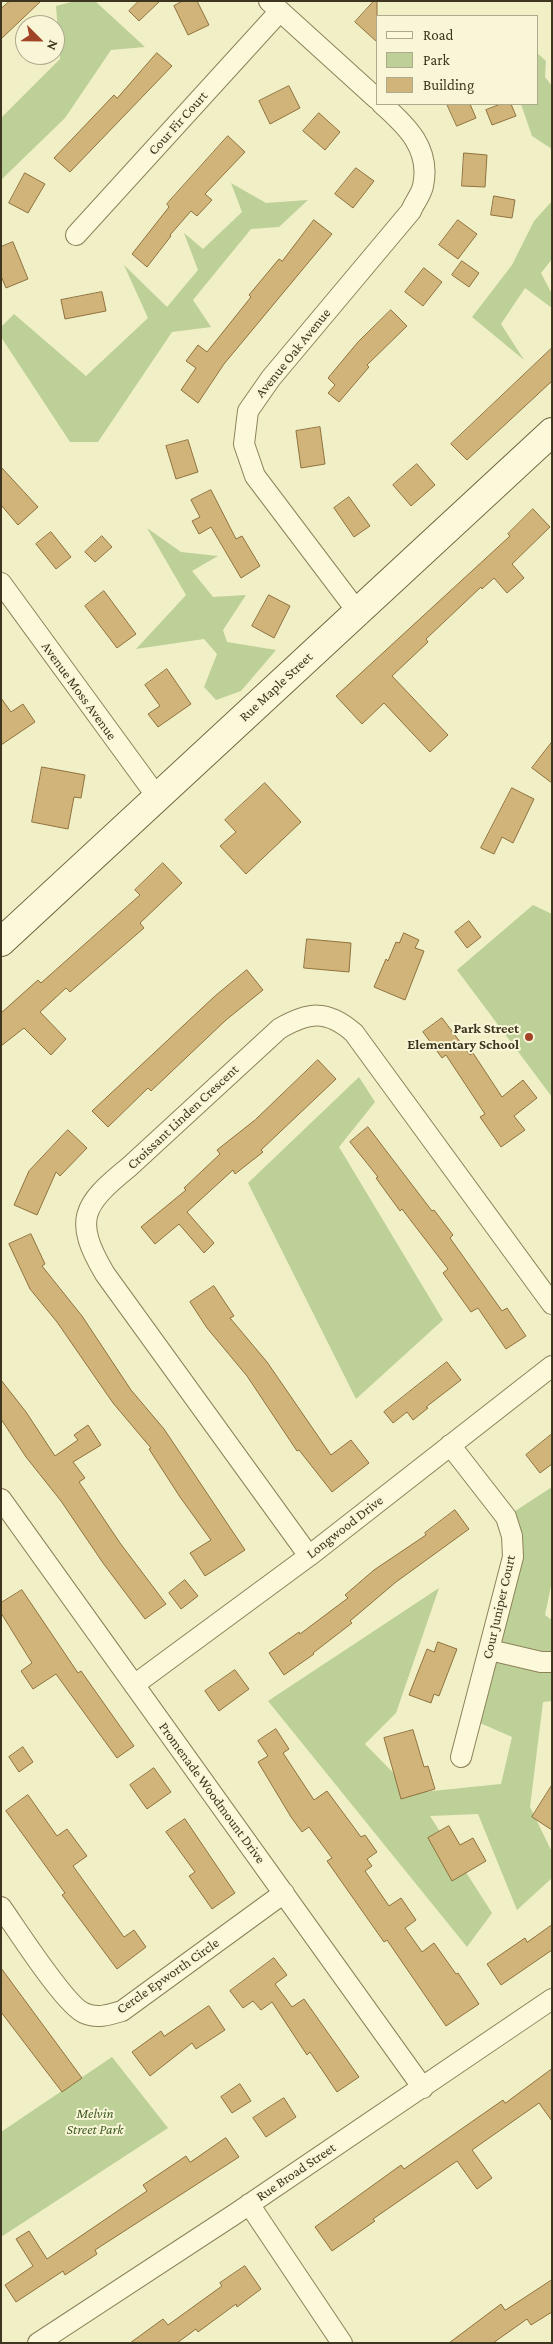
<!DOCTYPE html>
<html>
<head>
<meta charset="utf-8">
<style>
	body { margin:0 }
	#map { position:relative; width:553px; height:2344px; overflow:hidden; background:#f1efc6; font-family:"Crimson Pro",serif }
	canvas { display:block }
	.frame { position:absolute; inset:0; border:2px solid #3d351f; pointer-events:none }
	.legend { position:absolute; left:376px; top:15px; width:162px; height:90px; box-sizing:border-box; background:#f8f6d6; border:1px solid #ada98d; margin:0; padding:6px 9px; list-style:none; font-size:15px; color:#3d351f }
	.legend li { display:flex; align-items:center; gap:10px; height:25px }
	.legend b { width:25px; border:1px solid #ada98d }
	.north { position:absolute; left:15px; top:15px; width:50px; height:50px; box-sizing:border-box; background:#f8f6d6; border:1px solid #ada98d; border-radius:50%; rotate:113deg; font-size:14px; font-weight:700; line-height:20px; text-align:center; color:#3d351f }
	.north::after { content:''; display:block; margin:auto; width:18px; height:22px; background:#a14326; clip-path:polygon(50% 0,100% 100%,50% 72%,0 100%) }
</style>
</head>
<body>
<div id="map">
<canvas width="553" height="2344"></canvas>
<div class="frame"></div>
<ul class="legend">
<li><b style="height:6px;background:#fbf9da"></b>Road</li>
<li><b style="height:14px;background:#bcd098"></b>Park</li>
<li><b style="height:14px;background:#d1b479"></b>Building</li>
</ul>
<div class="north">N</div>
</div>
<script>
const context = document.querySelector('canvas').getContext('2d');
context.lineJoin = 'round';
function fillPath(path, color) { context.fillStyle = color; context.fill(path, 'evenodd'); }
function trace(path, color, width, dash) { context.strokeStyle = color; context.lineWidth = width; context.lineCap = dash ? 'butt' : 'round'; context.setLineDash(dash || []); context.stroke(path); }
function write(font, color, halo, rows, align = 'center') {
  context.font = font + ' "Crimson Pro",serif'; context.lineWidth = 4; context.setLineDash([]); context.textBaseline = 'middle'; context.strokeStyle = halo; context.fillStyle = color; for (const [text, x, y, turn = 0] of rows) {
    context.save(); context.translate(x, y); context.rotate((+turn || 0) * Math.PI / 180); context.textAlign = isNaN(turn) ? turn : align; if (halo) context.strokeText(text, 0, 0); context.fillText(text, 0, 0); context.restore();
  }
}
fillPath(new Path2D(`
	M75,1H95L145,47L111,50L65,118L1,180V118L60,59L56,6Z
	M537,53L546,61L545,77L552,86V149L532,136L521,104H537Z
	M231,183L266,203L308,200L279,227L251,229L193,300L211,327L172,332L98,442H70L1,337V327L14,314L86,376L148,318L124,265L167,307L198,270L184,233L203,249L242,212Z
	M552,201V259L541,273L552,294V308L525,288L501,324L524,360L472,317L512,265L534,221Z
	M147,528L181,552L218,556L192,571L213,597L246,595L223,630L227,642L276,650L241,691L216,700L204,687L217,654L204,639L136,649L186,595Z
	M533,905L552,914V1097L457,970Z
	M359,1077L375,1102L339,1147L443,1320L356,1399L248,1183Z
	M552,1487V1581L545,1615L552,1620V1701L543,1702L530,1807L552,1852V1878L517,1910L478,1814L430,1816L492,1913L467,1947L268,1701L439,1588L396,1713L365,1744L413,1793L501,1784L512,1737L471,1719L513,1557L506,1517Z
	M112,2057L168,2128L1,2237V2132Z`), '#bcd098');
const building = new Path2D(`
	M10,1H41L1,39V9Z
	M139,1H160L139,21L129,11Z
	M183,1H197L209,25L188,35L174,6Z
	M374,1H377V42L355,22Z
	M157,53L172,66L70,172L54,158L114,95L117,98Z
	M289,86L300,108L270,124L259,101Z
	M447,104H470L476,118L457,126Z
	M501,104H511L516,116L492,125L486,110Z
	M319,113L340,132L325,150L303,131Z
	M228,136L245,152L205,194L212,200L197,216L191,211L170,235L171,236L147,267L132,254L169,207L167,204Z
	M464,153L487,155L485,187L462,186Z
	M356,168L374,181L353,208L335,194Z
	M25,173L45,184L28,213L9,203Z
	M494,196L515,200L512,218L491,215Z
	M314,220L332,234L224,364L198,403L181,390L196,368L186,361L198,345L207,352L251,297L249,295L279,259L282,261Z
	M458,220L477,234L458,259L439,245Z
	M13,242L28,279L6,288L1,276V247Z
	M462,261L479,273L469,287L452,275Z
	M424,268L442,282L423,306L405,292Z
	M102,292L106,311L65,319L61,300Z
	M391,310L407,326L367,365L369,367L339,402L328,393L335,385L328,378L358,342Z
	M552,348V381L467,460L451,444Z
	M320,427L325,464L301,468L296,431Z
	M188,440L198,472L176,479L166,446Z
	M417,464L435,485L411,506L393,485Z
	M1,467L38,507L18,525L1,505Z
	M211,490L236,539L242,536L260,566L241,578L211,527L199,534L192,521L200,517L191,500Z
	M349,497L370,526L354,537L334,508Z
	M533,509L550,527L512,564L524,578L507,593L494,578L482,589L481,587L426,639L428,642L392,676L448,735L430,752L384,703L362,724L336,696L510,536L508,534Z
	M51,532L71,557L56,569L36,544Z
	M102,536L112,547L95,562L85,552Z
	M104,591L136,634L117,648L85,606Z
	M269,595L290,606L274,638L252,626Z
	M167,669L191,704L158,727L148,714L160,706L145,685Z
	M1,698L11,712L23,704L35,722L1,745Z
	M552,742V783L532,768Z
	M42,767L85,775L81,798L74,797L68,829L32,822Z
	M265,783L301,822L246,874L220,846L236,832L225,820Z
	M512,788L534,799L513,843L502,837L494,854L481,848Z
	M163,863L182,883L140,923L144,928L70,992L66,988L40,1012L66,1039L51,1055L24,1028L1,1046V1013L38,980L41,983L140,895L135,890Z
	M469,921L481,937L467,948L455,932Z
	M404,933L419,940L415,948L424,951L405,1000L374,987L386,959L388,961L396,942L399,943Z
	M307,939L351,943L349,972L304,968Z
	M247,970L263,990L226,1020L151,1091L148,1088L108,1127L92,1111L215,996Z
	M442,1018L470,1055L473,1053L502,1097L523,1080L537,1098L514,1116L525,1130L501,1147L480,1117L485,1114L446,1055L442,1058L423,1032Z
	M318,1060L336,1079L261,1150L263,1152L235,1174L233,1170L187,1212L214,1243L204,1253L179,1224L155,1244L141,1227L186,1190L184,1188L220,1154L217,1150L255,1120Z
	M368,1127L432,1211L434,1210L453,1235L450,1238L502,1311L507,1308L526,1336L506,1349L478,1308L471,1312L443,1273L448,1269L402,1209L400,1211L376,1178L378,1177L350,1142Z
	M68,1130L87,1148L60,1176L56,1172L37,1215L14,1205L29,1171Z
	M31,1234L45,1264L42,1266L82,1316L131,1390L164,1429L245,1550L205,1576L190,1553L211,1540L180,1497L149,1449L151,1448L113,1403L57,1322L30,1289L9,1244Z
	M214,1286L234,1316L230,1318L267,1362L331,1455L351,1440L369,1463L332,1492L299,1450L297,1451L247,1376L207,1328L190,1302Z
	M447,1362L461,1380L426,1407L428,1408L413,1420L407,1412L393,1423L384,1412Z
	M1,1380L26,1412L55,1456L78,1440L74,1435L88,1425L101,1445L73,1462L85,1478L79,1482L120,1543L166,1604L145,1619L103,1563L61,1501L26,1457L1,1419Z
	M552,1434V1464L540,1473L526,1455Z
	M455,1510L469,1529L396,1582L350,1621L352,1623L313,1653L314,1654L284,1675L269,1653L299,1632L300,1634L348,1598L345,1595L374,1570L426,1535L425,1533Z
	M185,1580L198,1596L181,1609L169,1593Z
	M22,1590L78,1673L81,1671L134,1746L117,1758L56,1674L33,1689L21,1671L32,1663L1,1613V1603Z
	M438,1642L457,1649L439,1696L434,1694L431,1703L409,1695L427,1649L434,1652Z
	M235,1670L249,1689L219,1711L205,1691Z
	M276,1729L289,1749L283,1753L314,1800L327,1791L361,1837L365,1835L377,1852L367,1859L372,1866L365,1871L389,1906L401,1898L416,1920L405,1928L422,1952L434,1943L456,1974L458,1973L479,2004L446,2026L387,1940L384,1942L327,1861L332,1858L309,1827L302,1832L291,1817L258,1762L268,1756L258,1741Z
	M413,1730L424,1767L428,1766L435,1789L401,1799L384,1738Z
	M23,1747L33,1762L19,1772L9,1757Z
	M154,1768L171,1792L147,1809L130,1785Z
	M552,1785V1830L532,1817Z
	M28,1795L57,1836L67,1829L87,1856L73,1866L124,1937L134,1930L146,1947L117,1969L62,1895L65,1893L6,1811Z
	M185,1819L235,1893L212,1909L189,1876L195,1872L166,1832Z
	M449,1826L460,1845L473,1838L486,1861L452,1881L428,1838Z
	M552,1925V1950L501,1985L487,1964L525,1938L527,1942Z
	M274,1958L287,1975L275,1984L292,2007L304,1999L359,2077L337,2092L310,2052L307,2055L272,2002L261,2010L253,2001L243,2008L230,1991Z
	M1,1968L82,2078L62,2092L1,2012Z
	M209,2006L225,2030L196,2049L192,2043L150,2076L132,2052L161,2031L164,2036Z
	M552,2069V2121L539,2103L472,2150L492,2178L477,2189L457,2161L373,2219L375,2221L332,2251L315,2227L401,2165L404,2169L503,2100L505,2103Z
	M240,2084L251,2101L232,2113L221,2097Z
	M284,2098L296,2117L266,2137L253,2118Z
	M226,2138L239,2157L95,2250L97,2254L65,2275L63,2271L16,2302L5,2285L33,2266L16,2239L29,2231L47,2259L147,2191L143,2185L186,2156L190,2162Z
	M245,2266L261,2289L237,2307L236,2304L198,2332L196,2329L177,2343H130L163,2319L168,2325L222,2286L220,2283Z
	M552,2280V2312L531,2325L527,2319L493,2343H449L501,2304L505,2310Z`);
fillPath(building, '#d1b479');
trace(building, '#8f723e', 1);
const street = new Path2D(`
	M269,1L377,99
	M76,235L280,11
	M1,583L158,798
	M357,611L255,476L244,444L248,411L271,378L411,211C414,203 421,195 423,186C431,149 407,126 382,104
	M450,1445L506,1517L512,1536L513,1557L461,1757
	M1,1499L423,2088
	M309,1556L105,1274C73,1220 82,1205 129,1167L279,1029C308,1012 327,1009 354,1033L552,1304
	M490,1650L541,1662H552
	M134,1685L309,1556L552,1366
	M1,1907C16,1928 65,2005 84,2013C97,2019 109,2015 122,2011L284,1893
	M249,2204L342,2343
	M38,2343L235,2214L552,1999`);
const secondary = new Path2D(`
	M1,942L552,432`);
trace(street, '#8e825a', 22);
trace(secondary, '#70633d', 30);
trace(street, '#fbf9da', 20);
trace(secondary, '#fbf9da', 28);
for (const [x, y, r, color] of [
	[529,1037,5,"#a14326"]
]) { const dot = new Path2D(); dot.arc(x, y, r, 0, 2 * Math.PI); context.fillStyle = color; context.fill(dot); trace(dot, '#f8f6d6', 2); }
write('14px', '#3d351f', '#f8f6d6', [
	["Cour Fir Court",178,123,-48],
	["Avenue Oak Avenue",293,353,-51],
	["Rue Maple Street",276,687,-43],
	["Avenue Moss Avenue",79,691,54],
	["Croissant Linden Crescent",183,1117,-43],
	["Longwood Drive",345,1527,-38],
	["Cour Juniper Court",499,1607,-77],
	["Promenade Woodmount Drive",212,1793,54],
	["Cercle Epworth Circle",168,1976,-35],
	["Rue Broad Street",296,2172,-34]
]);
write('bold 14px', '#3d351f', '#f8f6d6', [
	["Park Street",519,1029],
	["Elementary School",519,1045]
], 'right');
write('italic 14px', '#3f5b24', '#f8f6d6', [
	["Melvin",95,2114],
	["Street Park",95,2130]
]);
</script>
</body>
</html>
